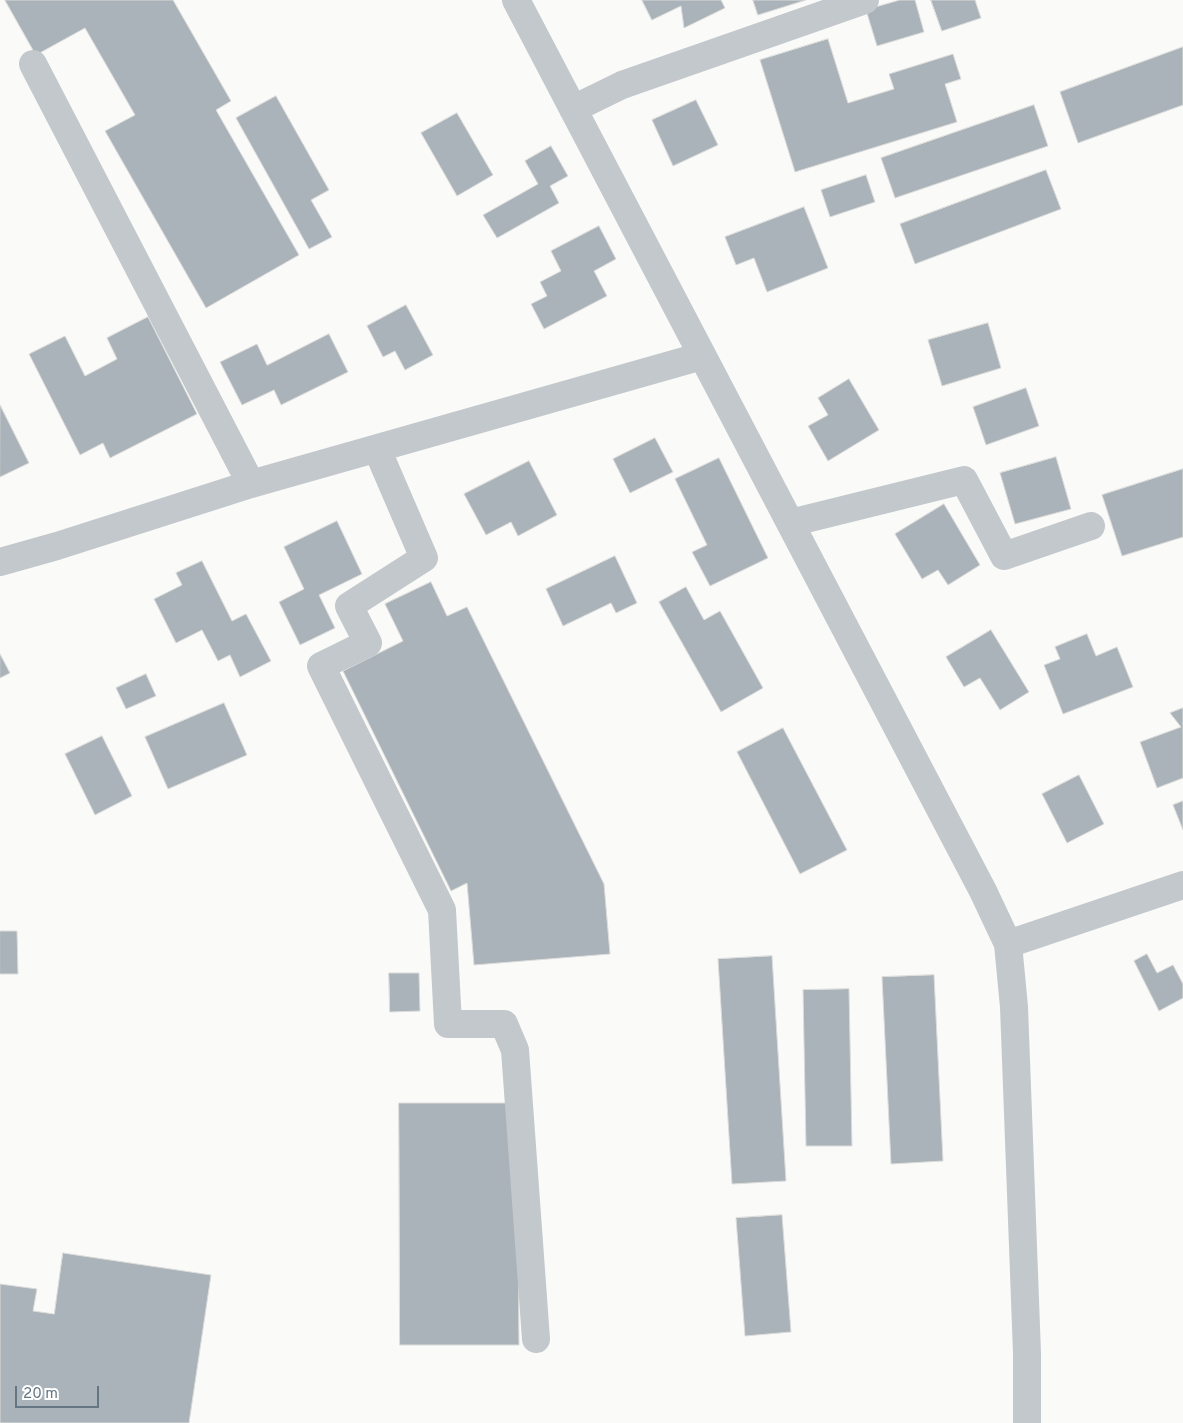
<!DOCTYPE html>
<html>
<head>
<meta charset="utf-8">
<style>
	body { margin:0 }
	#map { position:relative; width:1183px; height:1423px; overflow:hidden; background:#fafaf8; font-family:Overpass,sans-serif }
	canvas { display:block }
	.scale { position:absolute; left:15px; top:1386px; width:84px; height:22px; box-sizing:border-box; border:2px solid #657683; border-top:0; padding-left:6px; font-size:15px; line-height:18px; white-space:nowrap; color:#657683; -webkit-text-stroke:4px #fff; paint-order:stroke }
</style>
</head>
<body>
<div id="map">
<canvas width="1183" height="1423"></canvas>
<div class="scale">20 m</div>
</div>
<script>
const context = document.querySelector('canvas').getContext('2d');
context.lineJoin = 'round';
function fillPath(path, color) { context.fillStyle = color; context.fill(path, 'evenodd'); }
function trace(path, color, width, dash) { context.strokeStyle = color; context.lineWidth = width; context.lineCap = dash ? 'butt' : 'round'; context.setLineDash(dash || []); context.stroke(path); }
const building = new Path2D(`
	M5,0H173L231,101L216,110L299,255L206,308L105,131L135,115L85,28L36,55Z
	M642,0H721L725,8L684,28L681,6L652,20Z
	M753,0H806L758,15Z
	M900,0H915L924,32L877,46L866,10Z
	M931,0H975L981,18L942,31Z
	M828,39L848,103L894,89L889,74L953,54L961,79L945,84L957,122L795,172L760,60Z
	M1183,47V105L1078,143L1060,92Z
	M276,96L329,190L311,200L332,237L309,249L236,118Z
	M696,100L718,145L673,166L652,120Z
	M1034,105L1048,146L895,198L881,158Z
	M457,113L493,175L457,196L421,133Z
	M551,146L568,176L550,186L559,203L497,238L483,215L538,184L525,161Z
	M1046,170L1061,209L915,264L900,224Z
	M866,175L875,202L830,217L821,190Z
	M804,207L828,268L767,292L754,258L736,265L725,237Z
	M599,226L616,259L594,271L607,296L544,329L531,304L547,296L540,282L561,271L551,251Z
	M406,305L433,355L405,370L395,351L383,357L367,326Z
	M148,317L197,414L110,458L103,443L80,455L29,354L65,336L85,376L117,359L107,338Z
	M988,323L1001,368L942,386L928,340Z
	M329,334L348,372L281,405L274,390L242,405L220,362L257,344L267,365Z
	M849,379L879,430L828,461L808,426L828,415L818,398Z
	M1026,388L1039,426L986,445L973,407Z
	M0,405L29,463L0,477Z
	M655,438L673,472L630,493L613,459Z
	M1056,457L1071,509L1015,524L1000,473Z
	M719,458L768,558L710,586L692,552L707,545L675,479Z
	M529,461L557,515L518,536L511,522L486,535L464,494Z
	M1183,469V537L1122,556L1102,495Z
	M944,504L980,565L948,585L938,570L922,579L895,534Z
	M337,521L362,574L319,595L335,628L300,645L279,602L304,589L284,547Z
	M615,556L637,603L616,613L611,603L563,626L546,589Z
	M202,561L232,621L246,614L271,661L240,677L230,655L218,661L202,630L176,643L154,599L182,585L176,573Z
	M431,582L447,616L467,607L604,884L610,954L474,965L467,883L451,891L343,671L403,641L385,604Z
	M686,587L704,620L720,611L763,688L721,712L659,602Z
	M991,630L1029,692L1000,710L980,678L964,687L946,657Z
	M1087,634L1096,656L1117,647L1133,687L1063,714L1044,665L1060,659L1055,647Z
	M0,654L10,673L0,678Z
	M146,674L156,696L126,709L116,688Z
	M224,703L247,755L168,789L145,737Z
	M1183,708V778L1157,788L1140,742L1181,727L1170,713Z
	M783,728L847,850L800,874L737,752Z
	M102,736L132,796L95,815L65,754Z
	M1079,775L1104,824L1067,843L1042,794Z
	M1183,801V830L1173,805Z
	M0,931H17L18,974H0Z
	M1147,954L1157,973L1173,965L1183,984V998L1159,1011L1134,961Z
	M772,956L786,1181L732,1184L718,959Z
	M389,973H419L420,1011L390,1012Z
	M934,975L943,1161L891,1164L882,977Z
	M849,989L852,1146H806L803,990Z
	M399,1103H517L519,1345H400Z
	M782,1215L791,1332L745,1336L736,1218Z
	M63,1253L211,1275L189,1423H0V1284L37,1289L33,1311L54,1314Z`);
fillPath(building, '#aab3b9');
trace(building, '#dcdcda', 1);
trace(new Path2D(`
	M516,0L983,891L1008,944L1014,1007L1027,1353V1423
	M33,64L251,484
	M573,109L622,85L865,0
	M377,449L424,558L349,606L368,643L321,666L442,910L448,1024H504L515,1050L536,1339
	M790,523L964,480L1004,556L1091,526
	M0,562L57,546L251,484L702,356
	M1008,944L1183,885`), '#c3c8cc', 28);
</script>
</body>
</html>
